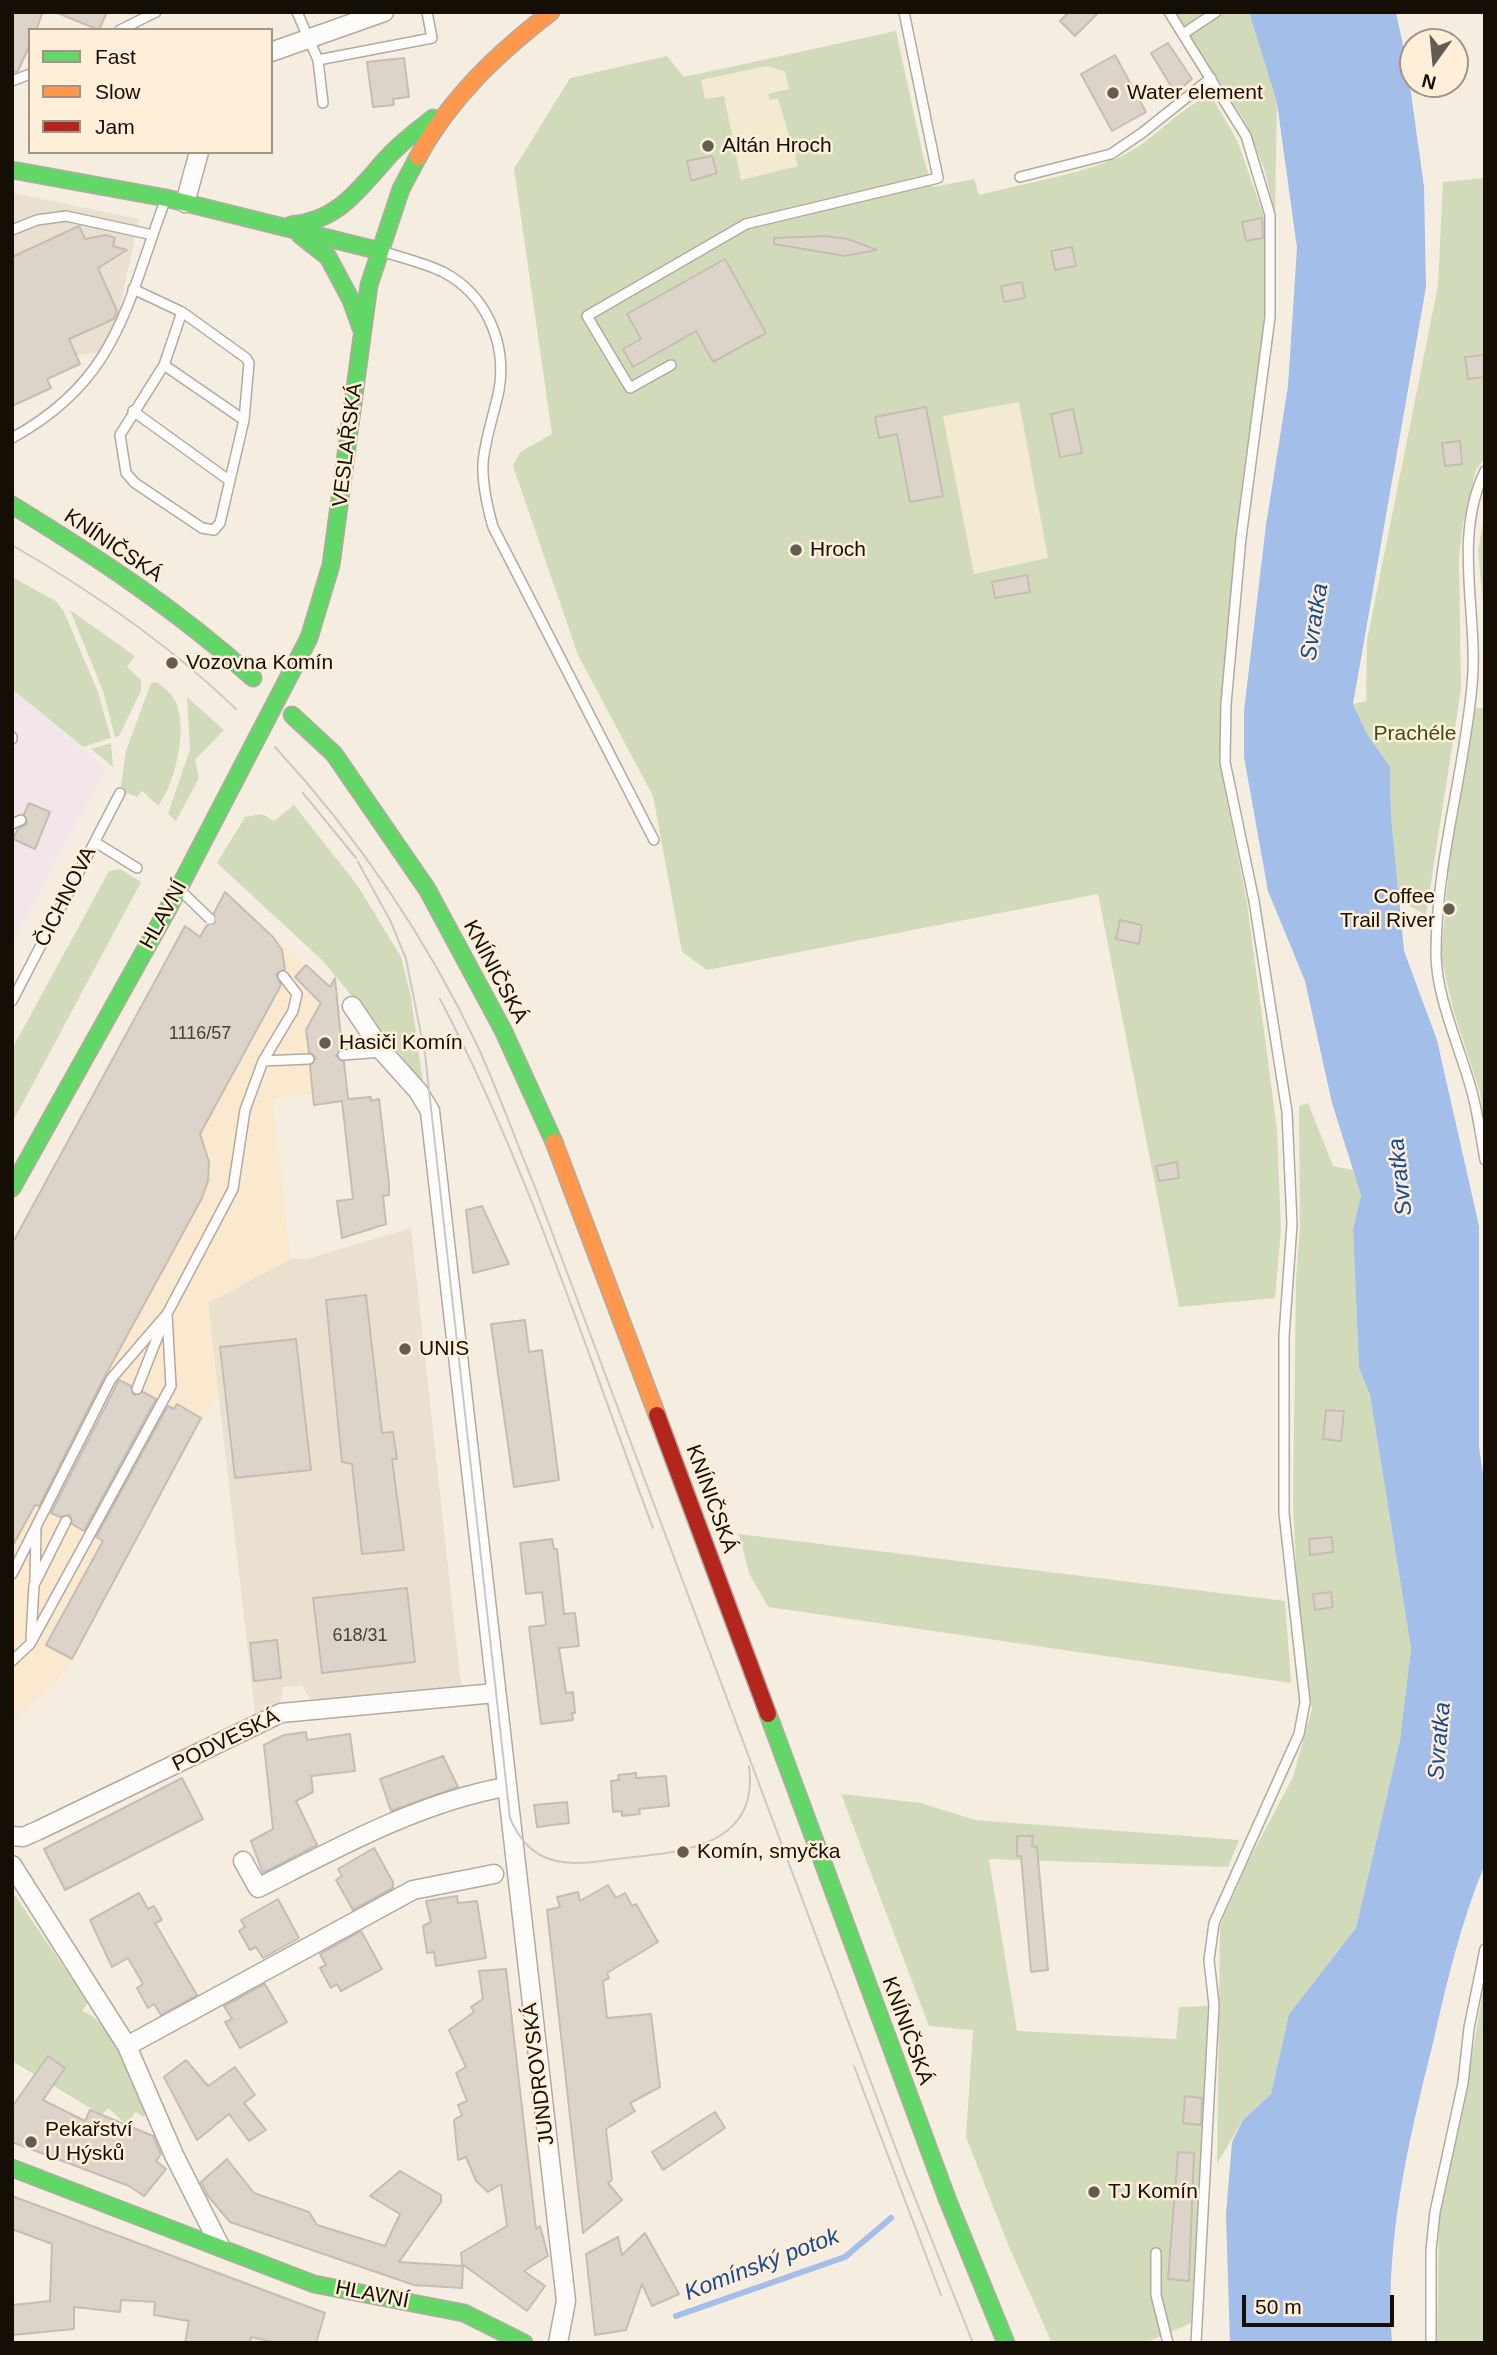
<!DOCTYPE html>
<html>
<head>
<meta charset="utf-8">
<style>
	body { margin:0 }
	#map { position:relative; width:1497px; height:2355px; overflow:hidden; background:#f6ede1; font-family:Arial,sans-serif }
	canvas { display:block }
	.frame { position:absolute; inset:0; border:14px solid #140e05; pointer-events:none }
	.legend { position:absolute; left:28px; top:28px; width:245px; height:126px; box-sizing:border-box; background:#ffeed8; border:2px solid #a19484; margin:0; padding:9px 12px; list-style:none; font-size:21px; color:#140e05 }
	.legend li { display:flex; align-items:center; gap:14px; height:35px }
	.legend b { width:35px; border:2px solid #a19484 }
	.north { position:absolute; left:1399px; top:28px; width:70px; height:70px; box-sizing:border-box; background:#ffeed8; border:2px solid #a19484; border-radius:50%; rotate:195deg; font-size:19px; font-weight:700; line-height:28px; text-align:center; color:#140e05 }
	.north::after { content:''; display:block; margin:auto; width:24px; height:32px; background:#635c52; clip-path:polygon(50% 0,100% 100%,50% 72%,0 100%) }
	.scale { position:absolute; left:1242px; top:2295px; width:152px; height:32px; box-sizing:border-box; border:4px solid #140e05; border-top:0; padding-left:9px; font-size:21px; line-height:24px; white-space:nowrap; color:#140e05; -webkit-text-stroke:5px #ffeed8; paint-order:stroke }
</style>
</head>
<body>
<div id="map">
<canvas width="1497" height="2355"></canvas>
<div class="frame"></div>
<ul class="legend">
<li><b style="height:9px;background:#63d668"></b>Fast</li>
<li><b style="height:9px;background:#ff974d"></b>Slow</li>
<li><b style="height:9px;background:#b3261e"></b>Jam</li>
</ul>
<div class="north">N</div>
<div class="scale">50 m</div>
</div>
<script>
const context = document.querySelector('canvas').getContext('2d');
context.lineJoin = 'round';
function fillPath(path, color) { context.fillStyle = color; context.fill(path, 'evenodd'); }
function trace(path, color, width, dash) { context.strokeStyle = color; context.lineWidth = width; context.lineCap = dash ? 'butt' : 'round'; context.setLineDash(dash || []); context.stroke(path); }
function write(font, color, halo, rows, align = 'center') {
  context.font = font + ' Arial,sans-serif'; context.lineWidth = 5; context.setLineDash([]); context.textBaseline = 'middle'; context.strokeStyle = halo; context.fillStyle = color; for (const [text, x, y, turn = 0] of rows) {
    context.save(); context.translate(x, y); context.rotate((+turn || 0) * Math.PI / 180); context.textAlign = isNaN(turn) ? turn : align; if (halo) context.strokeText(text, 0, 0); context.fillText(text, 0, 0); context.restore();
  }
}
fillPath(new Path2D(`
	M12,193L139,219L110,351L12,364Z
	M411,1228L461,1686L321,1700L310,1698L302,1686L283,1687L280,1702L255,1713L208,1303L291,1259H307Z`), '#eae0d0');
fillPath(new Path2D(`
	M225,892L336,994L347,1090L272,1099L291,1259L208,1303L218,1393L198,1428L196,1427L71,1663L56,1682L12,1722V1244L185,926L200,937Z`), '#fae8cf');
fillPath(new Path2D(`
	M12,689L106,768L12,943Z`), '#f2e6eb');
fillPath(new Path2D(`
	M1175,12H1249L1277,103L1275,215L1265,171L1246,123Z
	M896,31L924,160L933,187L974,179L979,195C1020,184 1104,170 1136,148C1165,129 1176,111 1211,95L1238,142L1266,223L1267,318L1237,538L1219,761L1247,903L1277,1129L1281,1230L1275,1298L1179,1307L1098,894L707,970L682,952L653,796L578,655L513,466L520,452L552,434L514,169L570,78L667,56L684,77Z
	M1485,178V457L1476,470L1463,523L1459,558L1461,689L1426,915L1399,900L1391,816L1390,767L1367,734L1353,704L1366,701L1367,640L1438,285L1443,182Z
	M1485,511V623L1478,551Z
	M12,577L57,602L64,612L98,692L111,738L83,747L12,689Z
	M70,610L135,656L127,667L141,680V691L119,736L115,737L103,691Z
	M157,682C162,686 169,691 173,697C190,722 176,783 158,806L142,791L137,797L123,792L121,786L126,751L151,683Z
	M187,697L224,730L195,760L199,778L176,821L168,814L190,749Z
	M1472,708H1485V1127L1480,1093L1453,1009L1441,957L1450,857Z
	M111,743L113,767L91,749Z
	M294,805L358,886L401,957L411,997L423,1083L323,961L217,863L245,817L262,814L274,821Z
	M120,869L141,882L12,1123V1049L109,871Z
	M1308,1103L1333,1166L1353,1170L1361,1195L1353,1229L1359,1368L1370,1395L1411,1648L1400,1740L1356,1928L1289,2014L1271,2094L1243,2120L1217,2164L1220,1926L1249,1860L1293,1777L1312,1709L1301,1662L1293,1505L1296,1279L1300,1228L1299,1106Z
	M739,1534L1285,1601L1291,1683L768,1607L749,1573Z
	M841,1794L921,1803L975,1820L1239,1840L1228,1867L989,1859L1017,2031L1176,2039L1179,2007L1208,2006L1204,2127L1191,2323L1145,2343H1052L1009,2247L966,2137L973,2030L929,2026Z
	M12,1891L88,2003L82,2011C116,2023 133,2082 146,2114L143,2117L136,2112L126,2124L108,2108L102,2115L12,2061Z
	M1485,1979V2343H1437L1439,2217L1468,2080Z`), '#d2dbb9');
fillPath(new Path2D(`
	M766,66L785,71L789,89L768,94L770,100L778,98L798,166L741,180L724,96L705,99L701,80Z
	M1019,402L1048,558L974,574L943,416Z`), '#f3eacf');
fillPath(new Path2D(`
	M1249,12H1396L1407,64L1424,187L1426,287L1353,704L1367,734L1390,767L1391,816L1404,951L1437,1040L1479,1226V1447L1485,1489V1864C1461,1922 1447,1981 1433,2043C1409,2138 1384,2244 1392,2343H1230L1226,2214L1232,2142L1243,2120L1271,2094L1289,2014L1356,1928L1400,1740L1411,1648L1370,1395L1359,1368L1353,1229L1361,1195L1332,1103L1305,981L1268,891L1244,757V711L1266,525L1288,386L1297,248L1277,103Z`), '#a3bee9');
trace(new Path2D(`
	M676,2316L845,2257L891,2218`), '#a3bee9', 6);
const building = new Path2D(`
	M12,12H43L36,30H30V44L18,71L12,73Z
	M55,12H107L99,30Z
	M1069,12H1099L1075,36L1060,21Z
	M1168,43L1192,79L1175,93L1151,53Z
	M1115,55L1146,112L1112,131L1081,74Z
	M404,58L409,97L393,99L394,105L373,107L367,62Z
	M712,156L717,173L691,181L687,161Z
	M1262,218L1263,238L1246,241L1242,222Z
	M79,226L85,239L106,235L115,238L113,246L127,250L98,268L117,311L114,319L69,339L80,364L47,379L51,388L12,406V257Z
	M824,236L848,239L877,250L845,256L774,244V238Z
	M1072,247L1076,266L1055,270L1051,251Z
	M725,259L766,333L713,362L696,331L633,367L623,349L641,339L627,314Z
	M1022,282L1025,298L1004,302L1001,286Z
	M1485,355V377L1468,379L1465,357Z
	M926,407L943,496L910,502L897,434L879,438L875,417Z
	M1073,409L1082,453L1060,457L1051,414Z
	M1460,441L1462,464L1445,466L1442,443Z
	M1027,575L1030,592L995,598L992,582Z
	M29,803L50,812L35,849L13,839L18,829L27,824L24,814Z
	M225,892L273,937L282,950L285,969L276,974L281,985L200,1134L209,1162L208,1181L202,1198L105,1376L39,1506L35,1505L12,1547V1244L185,926L200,937L207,925L215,923L214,913Z
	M1120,920L1142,925L1139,944L1116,939Z
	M306,965L330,987L335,978L342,1048L336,1056L344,1062L348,1099L371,1097V1101L379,1099L389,1184V1195L383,1196L386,1224L342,1238L337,1201L353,1199L342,1101L314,1105L310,1066L316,1058L309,1052L306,1030L321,1003L295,977Z
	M1177,1162L1179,1178L1159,1181L1156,1166Z
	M482,1206L509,1264L473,1273L466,1210Z
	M366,1295L382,1433L393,1432L397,1459H392L404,1550L362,1554L352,1464L342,1462L326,1300Z
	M525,1320L529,1352L542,1350L559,1480L514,1487L491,1324Z
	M296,1339L311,1470L235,1478L220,1347Z
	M119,1380L131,1386L134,1395L143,1392L156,1399L84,1531L72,1524L70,1515L60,1517L51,1513Z
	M177,1404L201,1418L72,1659L46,1645L103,1541L96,1537L168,1406L174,1409Z
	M1326,1410L1344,1411L1341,1441L1323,1439Z
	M1332,1537L1333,1552L1310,1555L1309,1539Z
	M552,1539L554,1549H557L564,1614L575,1613L579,1646L559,1648L566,1693L573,1692L575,1713H572L573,1720L541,1724L529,1627L546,1625L542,1592L526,1594L520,1543Z
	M407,1588L415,1662L322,1673L313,1598Z
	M1331,1592L1333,1607L1315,1610L1313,1594Z
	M277,1640L281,1678L254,1681L250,1643Z
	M306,1732L307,1740L350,1734L355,1771L311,1776L313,1792L296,1801L317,1845L263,1873L251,1841L273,1829L264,1745L284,1735Z
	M443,1756L458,1787L391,1811L380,1779Z
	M636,1773V1778L666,1776L669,1806L639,1809L640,1814L622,1816V1811L613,1812L611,1781L619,1780L618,1775Z
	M182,1778L203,1819L65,1890L44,1849Z
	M567,1802L569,1823L537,1827L534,1805Z
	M1017,1836H1033L1032,1846L1037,1847L1048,1970L1031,1972L1021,1856H1017Z
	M374,1848L393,1882V1888L353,1910L336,1880L342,1876L338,1869Z
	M608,1885L616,1898L625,1893L632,1906L636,1904L658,1942L607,1973L609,1978L603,1981L607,2018L651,2014L660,2087L630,2103L635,2111L606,2129L612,2180L608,2183L622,2200L583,2233L547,1910L560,1907L557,1897L578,1892L580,1901Z
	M139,1893L148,1909L154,1906L162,1920L155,1923L197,1995L161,2015L154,2004L148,2008L137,1988L143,1984L128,1958L112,1967L90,1920Z
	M457,1896L458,1903L477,1901L486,1958L436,1966L434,1952L427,1953L423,1926L431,1922L426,1901Z
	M278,1899L299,1938L263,1958L256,1947L250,1950L239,1931L245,1927L241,1920Z
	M361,1931L382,1969L341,1991L337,1984L331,1988L320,1968L326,1965L320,1954Z
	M506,1969L536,2229L540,2226L548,2256L524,2271L545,2286L527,2311L462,2264L461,2253L507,2226L501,2184L488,2192L476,2181L466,2157L458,2160L454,2120L462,2115L458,2105L467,2101L456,2073L466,2067L449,2030L474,2012L471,2007L483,1999L479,1971Z
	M265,1984L287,2022L240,2048L225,2022L232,2019L224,2006Z
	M48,2056L65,2068L43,2100L85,2121L90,2110L153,2136L161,2154L156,2161L166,2169L144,2196L129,2186L12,2142V2107Z
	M186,2060L208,2086L235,2067L255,2095L244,2103L266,2130L249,2141L229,2114L197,2140L164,2077Z
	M1185,2096L1202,2098L1201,2125L1183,2123Z
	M715,2112L725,2128L663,2170L652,2152Z
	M1178,2152L1194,2153L1189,2281L1168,2279Z
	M227,2159L254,2193L309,2212L317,2225L385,2246L400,2214L370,2196L400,2171L441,2195V2202L399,2262L463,2266L462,2288L414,2285L230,2222L208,2196L201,2182Z
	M12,2196L325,2313L316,2343H277L251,2337L250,2343H185L189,2321L154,2315L155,2302L121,2300L120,2312L74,2307V2329L12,2335V2305L50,2301L52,2244L12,2229Z
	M645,2233L679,2294L652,2306L642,2284L626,2330L595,2335L586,2254L618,2237L622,2255Z`);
fillPath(building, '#dcd3c9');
trace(building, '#c6bcb3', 2);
const lane = new Path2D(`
	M297,12L318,60L323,103
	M1169,12L1246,136L1270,215V317L1241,538L1226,704L1225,762L1254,901L1287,1112L1292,1224L1284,1336V1513L1305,1702L1299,1734L1214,1923L1209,1960L1214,2005L1196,2343
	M120,30L156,12
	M1183,34L1216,12
	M318,60L432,38L427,12
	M12,81L30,74
	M1020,177L1111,154L1142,133L1211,78
	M12,230L37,220L66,216L153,235
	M382,251C402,258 424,263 443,272C486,294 507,343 499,390C494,415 485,438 483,463C482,485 487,506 493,527L654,840
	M133,289L182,312L164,365L120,435L126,473L135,483L202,528L214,530L220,523L244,420L249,363L246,358L182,312
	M164,365L244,420
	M671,365L630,388L587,316L746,224L938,178L904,12
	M133,411L230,481
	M12,438C118,380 126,305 165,201
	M1485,471C1452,538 1479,615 1472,686C1464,775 1436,863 1436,954C1436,997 1461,1050 1472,1092C1478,1114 1481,1137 1485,1160
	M12,737V739
	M12,824L21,820
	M95,842L137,868
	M12,1001L120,793
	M343,1055L383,1052
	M263,1061L309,1059
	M137,1389L163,1323
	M12,1574L111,1379L167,1314
	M35,1580L36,1531
	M31,1639L34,1585L66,1521
	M12,1661L30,1644L171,1386L167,1314L233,1189L245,1110L263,1061L293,1011L297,994L283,976
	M1156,2253V2295L1168,2343
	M1431,2343V2250L1435,2212L1463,2083L1469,2028L1485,1949`);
const street = new Path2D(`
	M271,52L384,12
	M185,203L199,152
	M352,1006L383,1052L418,1091L430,1111L566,2301L558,2343
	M12,1836L23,1837L39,1830L281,1713L495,1693
	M243,1861L258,1888C337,1848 418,1803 505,1787
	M12,1865L127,2046L174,2155L220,2246
	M127,2046L413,1890L494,1874`);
const fast = new Path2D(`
	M12,170L166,198L380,251
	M291,225C338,221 358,190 387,158C401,142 417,131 433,118
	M300,235L328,257L351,300L361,328
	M12,505C97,557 179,611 253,678
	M309,638L331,565L369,285L401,189L418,157
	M292,715L334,754L427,889L503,1030L554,1142
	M12,1188L168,909
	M768,1714L948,2201L1006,2343
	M12,2168L314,2284L464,2313L524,2343`);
const slow = new Path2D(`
	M418,157C450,98 498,53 551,12
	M554,1142L657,1415`);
const jam = new Path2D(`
	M657,1415L768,1714`);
trace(lane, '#b2aaa0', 12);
trace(street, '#b2aaa0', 21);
trace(fast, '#b2aaa0', 19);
trace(slow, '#b2aaa0', 19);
trace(jam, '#b2aaa0', 19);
trace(lane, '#fefcfa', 9);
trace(street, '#fefcfa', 18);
trace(fast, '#63d668', 16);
trace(slow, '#ff974d', 16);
trace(jam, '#b3261e', 16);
trace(new Path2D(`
	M12,545C93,592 169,644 236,709
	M275,747C358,837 427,939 479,1049C499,1094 516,1141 535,1187L905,2173L973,2343
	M303,793L356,858
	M358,862L391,922L406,959L425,1054L510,1818C516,1832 526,1847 540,1855C566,1869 598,1861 625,1858C682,1852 760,1846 749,1766
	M440,999C528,1167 586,1351 653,1528
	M854,2066L941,2295`), '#cac8c4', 2);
const laneBridge = new Path2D(`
	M180,890L210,919`);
const fastBridge = new Path2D(`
	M168,909L309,638`);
trace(laneBridge, '#b2aaa0', 12, []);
trace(fastBridge, '#b2aaa0', 19, []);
trace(laneBridge, '#fefcfa', 9);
trace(fastBridge, '#63d668', 16);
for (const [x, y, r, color] of [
	[1113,93,7,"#635c52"],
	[708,146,7,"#635c52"],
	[796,550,7,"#635c52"],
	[172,663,7,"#635c52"],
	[1449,909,7,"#635c52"],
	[325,1043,7,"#635c52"],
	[405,1349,7,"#635c52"],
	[683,1852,7,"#635c52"],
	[31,2142,7,"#635c52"],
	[1094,2192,7,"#635c52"]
]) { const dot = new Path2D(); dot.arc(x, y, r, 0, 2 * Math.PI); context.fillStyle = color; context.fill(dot); trace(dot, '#ffeed8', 2.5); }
write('18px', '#463f36', null, [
	["1116/57",200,1034],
	["618/31",360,1636]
]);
write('21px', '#140e05', '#ffeed8', [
	["Water element",1127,93],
	["Altán Hroch",722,146],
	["Hroch",810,550],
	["Vozovna Komín",186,663],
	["Coffee",1435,897,"right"],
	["Trail River",1435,921,"right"],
	["Hasiči Komín",339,1043],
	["UNIS",419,1349],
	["Komín, smyčka",697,1852],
	["Pekařství",45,2130],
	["U Hýsků",45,2154],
	["TJ Komín",1108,2192]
], 'left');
write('21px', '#140e05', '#ffeed8', [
	["VESLAŘSKÁ",348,445,-83],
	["KNÍNIČSKÁ",113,546,34],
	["ČICHNOVA",66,897,-63],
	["HLAVNÍ",164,915,-61],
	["KNÍNIČSKÁ",495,972,62],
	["KNÍNIČSKÁ",711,1499,70],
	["PODVESKÁ",226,1741,-26],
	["KNÍNIČSKÁ",907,2031,70],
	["JUNDROVSKÁ",539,2074,-97],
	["HLAVNÍ",372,2295,11]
]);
write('21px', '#384d17', '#ffeed8', [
	["Prachéle",1415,734]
]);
write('italic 23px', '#144996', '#ffeed8', [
	["Svratka",1315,622,-81],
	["Svratka",1401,1177,-96],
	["Svratka",1440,1741,-85],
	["Komínský potok",762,2265,-21]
]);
</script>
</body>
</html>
